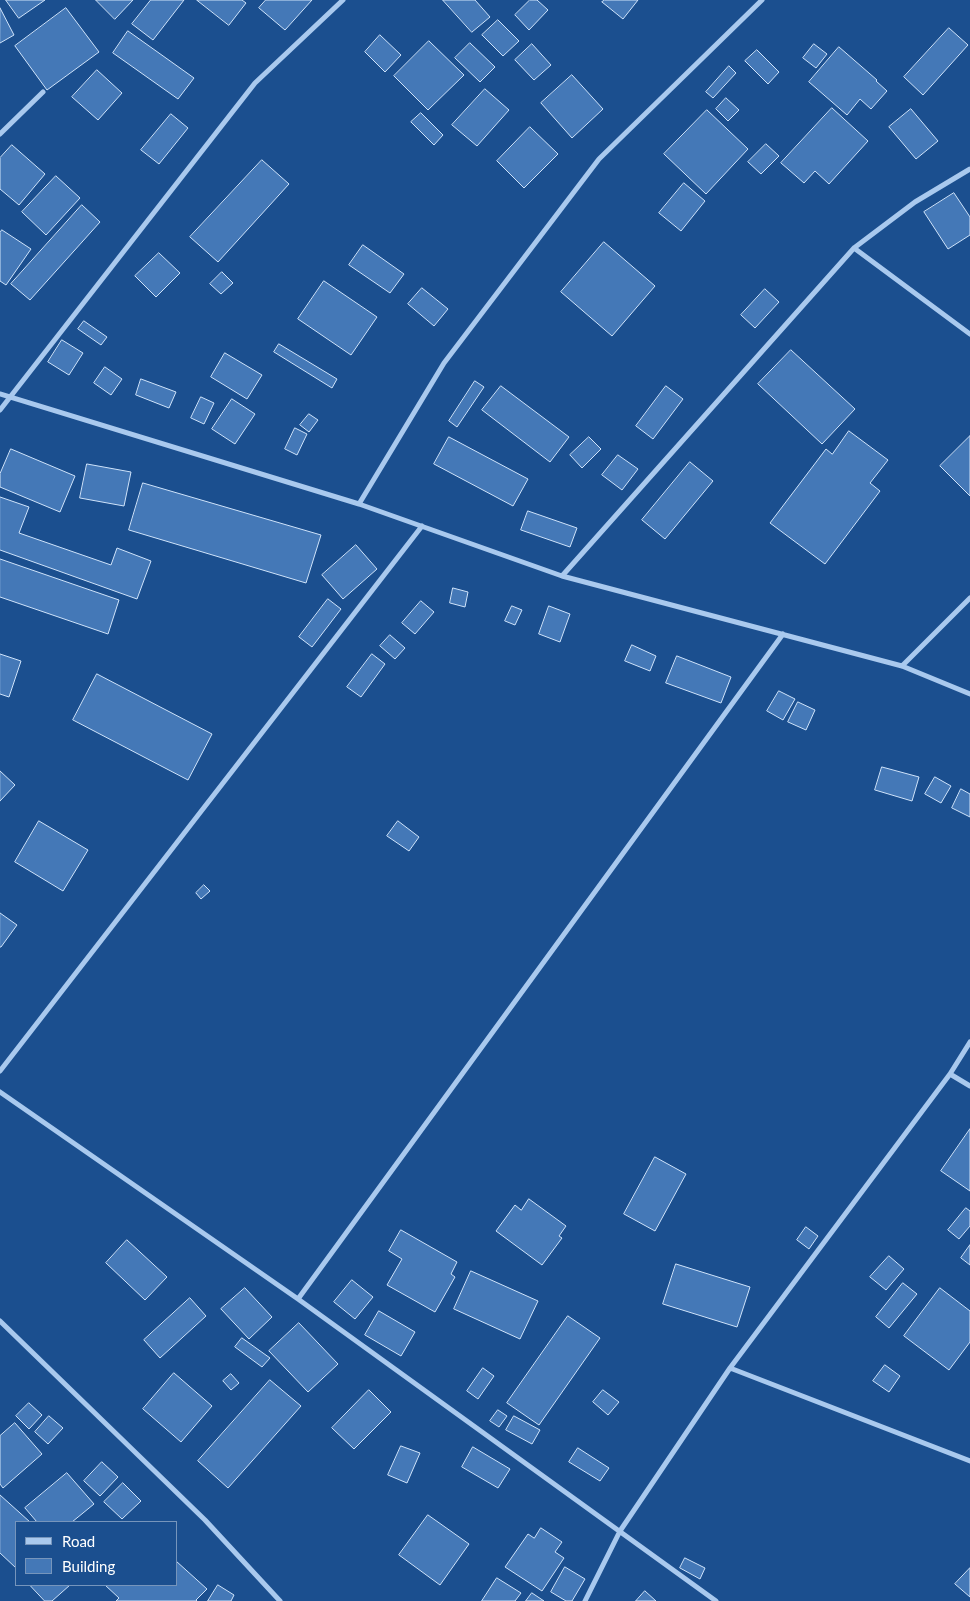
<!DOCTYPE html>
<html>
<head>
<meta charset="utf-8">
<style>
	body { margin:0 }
	#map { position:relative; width:970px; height:1601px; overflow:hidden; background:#1b4f8f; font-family:Lato,sans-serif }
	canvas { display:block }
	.legend { position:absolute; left:15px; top:1521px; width:162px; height:65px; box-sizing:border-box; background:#1b4f8f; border:1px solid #7695bc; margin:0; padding:6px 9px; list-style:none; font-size:15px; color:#fff }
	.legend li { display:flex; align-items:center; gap:10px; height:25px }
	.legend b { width:25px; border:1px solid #7695bc }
</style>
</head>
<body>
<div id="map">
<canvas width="970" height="1601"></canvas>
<ul class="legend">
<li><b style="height:6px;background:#a9c9ee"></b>Road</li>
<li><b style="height:14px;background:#4478b7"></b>Building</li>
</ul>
</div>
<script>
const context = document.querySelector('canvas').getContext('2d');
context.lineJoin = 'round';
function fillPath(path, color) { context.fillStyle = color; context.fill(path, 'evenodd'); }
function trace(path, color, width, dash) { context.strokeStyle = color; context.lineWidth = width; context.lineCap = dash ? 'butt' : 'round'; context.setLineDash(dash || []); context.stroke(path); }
const building = new Path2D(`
	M6,0H45L19,18Z
	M96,0H133L115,19Z
	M151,0H184L153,40L132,24Z
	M197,0H242L246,3L229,25Z
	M266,0H312L285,30L259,8Z
	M443,0H475L490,17L472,32Z
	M530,0H537L548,10L529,30L515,15Z
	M605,0H638L623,19L602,2Z
	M0,8L14,35L0,43Z
	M66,8L99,52L47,90L15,46Z
	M498,20L519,41L503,56L482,35Z
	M949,28L968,45L923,95L904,77Z
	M128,31L194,78L178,99L113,53Z
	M380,35L401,55L385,72L365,52Z
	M429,41L464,75L428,110L394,76Z
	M470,43L495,67L480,82L455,58Z
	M532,44L551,65L534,80L515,60Z
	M814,44L827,54L816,68L803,58Z
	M839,47L877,80L876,81L887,91L871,109L860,99L847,115L809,82Z
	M757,50L779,72L768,84L745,61Z
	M729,66L736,73L713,98L706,92Z
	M97,70L122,93L98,120L72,97Z
	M572,75L603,109L572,138L541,103Z
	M485,89L509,110L477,146L452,125Z
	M726,98L739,110L728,121L716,109Z
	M832,108L868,141L829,184L815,171L804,183L781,163Z
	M911,109L938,141L916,159L889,127Z
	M707,110L748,149L706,194L664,154Z
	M421,113L443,135L434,145L411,122Z
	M171,114L188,128L159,164L141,150Z
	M530,127L558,154L524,188L497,161Z
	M766,144L779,156L761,174L748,162Z
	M12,145L45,174L19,205L0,189V158Z
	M262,160L289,184L218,262L190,237Z
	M56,176L80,198L46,235L22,212Z
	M684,183L705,201L681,231L659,213Z
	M954,193L970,217V235L948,249L924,212Z
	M82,205L100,222L30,300L11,284Z
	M2,230L31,249L6,285L0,281V233Z
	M604,242L655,286L612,336L561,292Z
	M363,245L404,274L390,293L349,265Z
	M159,253L180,273L156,297L135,276Z
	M222,272L233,283L221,294L210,284Z
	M324,281L377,317L351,355L298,319Z
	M422,288L448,309L434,326L408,304Z
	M765,289L779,302L755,328L741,315Z
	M84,321L107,337L101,345L78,329Z
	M62,340L83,353L69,375L48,362Z
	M279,344L337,379L332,388L274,352Z
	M791,350L855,409L822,444L758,384Z
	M225,353L262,375L247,399L211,377Z
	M105,367L122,379L111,395L94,383Z
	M141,379L176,392L169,408L136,395Z
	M475,381L484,387L457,427L449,421Z
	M501,386L569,437L550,462L482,410Z
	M666,386L683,399L653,439L636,426Z
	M201,397L214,403L204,424L191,418Z
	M232,399L255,414L235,444L212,429Z
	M309,414L318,420L309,432L300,425Z
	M295,428L307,434L297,455L285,449Z
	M849,431L888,460L870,483L880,491L825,564L770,523L826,449L832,454Z
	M970,436V496L940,466Z
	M449,437L528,479L513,506L434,464Z
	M589,437L601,449L582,468L570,455Z
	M11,449L75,476L60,512L0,487V474Z
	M618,455L638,469L622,490L602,475Z
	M690,462L713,481L665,539L642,520Z
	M87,464L131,472L124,506L80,498Z
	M143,483L321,535L306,583L129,530Z
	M0,497L29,507L19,533L111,565L117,548L151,561L137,599L0,550Z
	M528,511L577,528L570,547L521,530Z
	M356,545L377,569L343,599L322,575Z
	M0,559L119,600L108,634L0,597Z
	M453,588L468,592L465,607L450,603Z
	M328,599L341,609L312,647L299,637Z
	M421,601L434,612L415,634L402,623Z
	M512,606L522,610L515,625L505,621Z
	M549,606L570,614L560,642L539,634Z
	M390,635L405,648L395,659L380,646Z
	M632,645L656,656L650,671L625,661Z
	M0,654L21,661L9,697L0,694Z
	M372,654L385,664L361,697L347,687Z
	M677,656L731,677L721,703L666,683Z
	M97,674L212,734L188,780L73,720Z
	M779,691L795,699L783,720L767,711Z
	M798,702L815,710L806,730L788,722Z
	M882,767L919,777L912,801L875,790Z
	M0,771L15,785L0,801Z
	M935,777L951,786L941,803L925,794Z
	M961,789L970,794V817L952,808Z
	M39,821L88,850L63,891L15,862Z
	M398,821L419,837L409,851L387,836Z
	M204,885L210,891L201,899L196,893Z
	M0,913L17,925L1,947H0Z
	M970,1129V1191L941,1171Z
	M655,1157L686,1174L655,1231L624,1214Z
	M529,1199L566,1226L559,1236L562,1238L542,1265L496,1231L515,1205L521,1210Z
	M966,1208L970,1211V1226L959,1239L948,1230Z
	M806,1227L818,1236L809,1249L797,1240Z
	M401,1230L457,1262L451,1274L455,1277L435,1312L387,1285L402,1259L389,1251Z
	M127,1240L167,1277L145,1300L106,1263Z
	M970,1245V1265L961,1258Z
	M889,1256L904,1269L886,1290L870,1277Z
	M676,1264L750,1287L737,1327L663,1304Z
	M471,1271L538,1301L520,1339L454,1309Z
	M352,1280L373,1297L355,1319L334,1302Z
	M903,1283L917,1294L889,1328L876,1317Z
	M245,1288L272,1317L249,1339L221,1309Z
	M940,1288L970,1311V1342L949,1370L904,1336Z
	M190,1298L206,1316L160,1358L144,1340Z
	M379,1311L415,1332L401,1356L365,1335Z
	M568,1316L600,1338L539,1425L507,1403Z
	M299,1323L338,1364L308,1392L269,1351Z
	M242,1338L270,1358L262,1367L235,1347Z
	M885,1365L900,1376L889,1392L873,1381Z
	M483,1368L494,1376L478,1399L467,1391Z
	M174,1373L212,1406L181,1442L143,1409Z
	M231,1374L239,1383L231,1390L223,1381Z
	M270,1380L301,1406L228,1488L198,1461Z
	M369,1390L391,1412L354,1449L332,1428Z
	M603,1390L619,1402L608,1415L593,1402Z
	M29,1403L42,1415L29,1429L16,1416Z
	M498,1410L507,1416L499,1427L490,1421Z
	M49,1416L63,1428L48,1444L35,1432Z
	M514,1416L540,1430L532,1444L506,1430Z
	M15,1423L42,1454L3,1488L0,1484V1436Z
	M401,1446L420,1453L407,1483L388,1475Z
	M473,1447L510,1469L498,1488L462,1467Z
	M578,1448L609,1468L600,1481L569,1462Z
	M102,1462L118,1477L100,1496L84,1481Z
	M67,1473L94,1504L72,1522H37L25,1508Z
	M123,1483L141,1501L122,1519L104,1502Z
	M0,1495L30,1522H16V1568L0,1553Z
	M428,1515L469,1544L440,1585L399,1555Z
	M541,1528L562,1542L555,1552L564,1558L542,1591L505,1567L528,1534L534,1538Z
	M685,1558L705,1568L700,1579L680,1568Z
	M176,1561L207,1589L196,1600L197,1601H116L119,1598L105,1585H176Z
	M565,1567L585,1579L572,1601H566L551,1592Z
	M970,1568V1597L955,1584Z
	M497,1578L521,1593L515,1601H482Z
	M30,1585H70L52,1601H45Z
	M218,1585L234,1595L231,1601H208Z
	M645,1591L656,1601H636Z
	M532,1593L544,1601H526Z`);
fillPath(building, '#4478b7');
trace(building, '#cfe3fa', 1);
trace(new Path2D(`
	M0,134L43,92
	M854,248L970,334
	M0,394L359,504L562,576L902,666L970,694
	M0,410L255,83L343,0
	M359,504L444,363L599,159L762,0
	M562,576L854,248L915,202L970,169
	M902,666L970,598
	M970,1042L950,1074L970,1086
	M0,1071L422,526
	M950,1074L730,1368L970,1461
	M0,1092L298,1299L716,1601
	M298,1299L783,634
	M0,1321L205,1520L280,1601
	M585,1601L620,1531L730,1368`), '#a9c9ee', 5);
</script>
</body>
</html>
